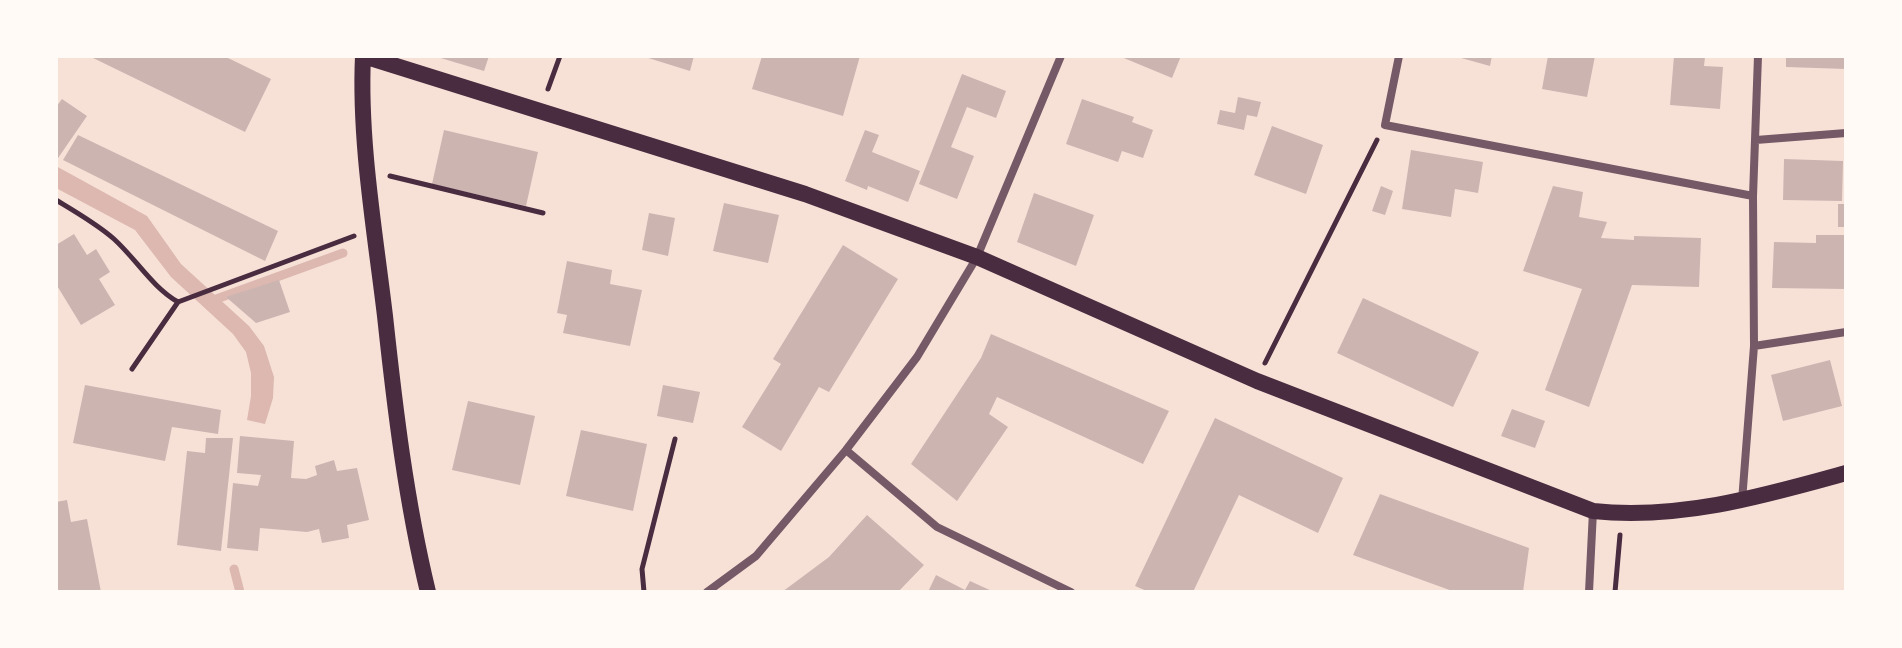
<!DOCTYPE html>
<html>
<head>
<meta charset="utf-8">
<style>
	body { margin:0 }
	#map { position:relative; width:1902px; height:648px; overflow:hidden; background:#f7e1d7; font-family:Poppins,sans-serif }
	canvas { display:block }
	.frame { position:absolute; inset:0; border:58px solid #fffaf5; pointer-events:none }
</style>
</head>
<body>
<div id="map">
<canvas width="1902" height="648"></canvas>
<div class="frame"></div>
</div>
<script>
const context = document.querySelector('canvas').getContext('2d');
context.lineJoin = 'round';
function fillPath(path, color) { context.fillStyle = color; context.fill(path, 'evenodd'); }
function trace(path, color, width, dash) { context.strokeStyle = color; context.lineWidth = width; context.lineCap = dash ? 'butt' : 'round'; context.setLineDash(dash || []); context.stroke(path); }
fillPath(new Path2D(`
	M56,166L147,216L181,264L249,326L264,346L274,377L273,398L265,424L247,420L251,396V373L246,352L233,334L171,277L135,230L56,188Z`), '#dcb8b0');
trace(new Path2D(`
	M208,302L343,253
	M234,569L240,592`), '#dcb8b0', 9);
fillPath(new Path2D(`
	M89,56H224L271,79L245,132Z
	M434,56H489L484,71Z
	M642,56H694L690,71Z
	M762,56H860L843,116L752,89Z
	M1119,56H1181L1172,78Z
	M1454,56H1492L1490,66Z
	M1548,56H1595L1587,97L1542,89Z
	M1674,56L1705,57L1704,66L1723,67L1720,109L1670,105Z
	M1786,56H1846V69L1786,67Z
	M962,74L1006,91L996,118L967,107L951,147L974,156L957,199L919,184Z
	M1238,97L1261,102L1257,117L1247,115L1244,130L1217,124L1220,110L1235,113Z
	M62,99L87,116L56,161V107Z
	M1082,99L1134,117L1132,122L1153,130L1143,158L1122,151L1118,162L1066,144Z
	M1272,126L1323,145L1306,194L1254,175Z
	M444,130L538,152L526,206L432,184Z
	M865,130L879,135L872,152L920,171L908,202L868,186L867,190L845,181Z
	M78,135L278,231L265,261L63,160Z
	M1411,150L1483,162L1478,193L1455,189L1451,217L1402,209Z
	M1784,159L1843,161L1842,201L1783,200Z
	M1381,186L1393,191L1385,215L1372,211Z
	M1553,186L1583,192L1579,217L1607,222L1601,238L1634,240V236L1701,238L1699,287L1632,285L1589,407L1545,390L1582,289L1523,271Z
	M1034,193L1094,215L1076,266L1017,242Z
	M724,203L779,215L768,263L713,251Z
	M1838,204H1846V227H1838Z
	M649,213L675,218L668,256L642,250Z
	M74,234L87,255L96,249L110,272L99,279L115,305L81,325L56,284V245Z
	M1816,235H1846V289L1772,288L1774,242L1816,243Z
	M843,245L898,279L829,392L819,387L781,451L742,427L781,364L773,359Z
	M567,261L612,270L610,284L642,290L630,346L563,333L567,315L557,313Z
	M279,280L290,312L256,323L226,297Z
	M1363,298L1479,352L1453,407L1337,353Z
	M991,334L1169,411L1143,464L997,397L989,414L1008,427L957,501L911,464L981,358Z
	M1830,360L1842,406L1783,421L1771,375Z
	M85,385L221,410L218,434L172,427L165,461L73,443Z
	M663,385L700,392L693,423L657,416Z
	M468,401L535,416L520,485L452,470Z
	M1512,409L1545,421L1535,448L1501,436Z
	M1215,418L1343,478L1318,533L1239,495L1193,592H1149L1135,586Z
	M581,430L647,444L633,511L566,496Z
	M240,436L294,441L291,478L306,479L317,475L315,466L334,460L337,471L357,468L369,520L347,525L349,538L322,543L319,529L307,532L260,528L258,551L227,548L233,483L258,486L261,475L237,473Z
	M206,438H233L221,551L177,545L187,451L205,453Z
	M1380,494L1529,548L1523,592H1455L1353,555Z
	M67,500L71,522L87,519L101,592H56V502Z
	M867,515L924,565L898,592H782L829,557Z
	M936,575L965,590L970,581L994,592H928Z`), '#ccb4b1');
trace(new Path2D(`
	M548,89L560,56
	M390,176L543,213
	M56,200C76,212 97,224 114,239C137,260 152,287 178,302L354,236
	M1265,363L1377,140
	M132,369L178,302
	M644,592L642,569L675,439
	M1615,592L1620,535`), '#4a2c40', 5);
trace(new Path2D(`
	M1399,56L1385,125L1753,196
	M1756,140L1846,133
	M1754,346L1846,332
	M846,450L937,527L1071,592
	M1742,501L1754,346L1753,196L1758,56
	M707,592L756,556L846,450L917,357L977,257L1061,56
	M1589,592L1593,511`), '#755966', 8);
trace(new Path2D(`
	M363,56C359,141 375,232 385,316C395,409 406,501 428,592
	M364,56L805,194L977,257L1257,381L1593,511C1681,520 1763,496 1846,473`), '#4a2c40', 16);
</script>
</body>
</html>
